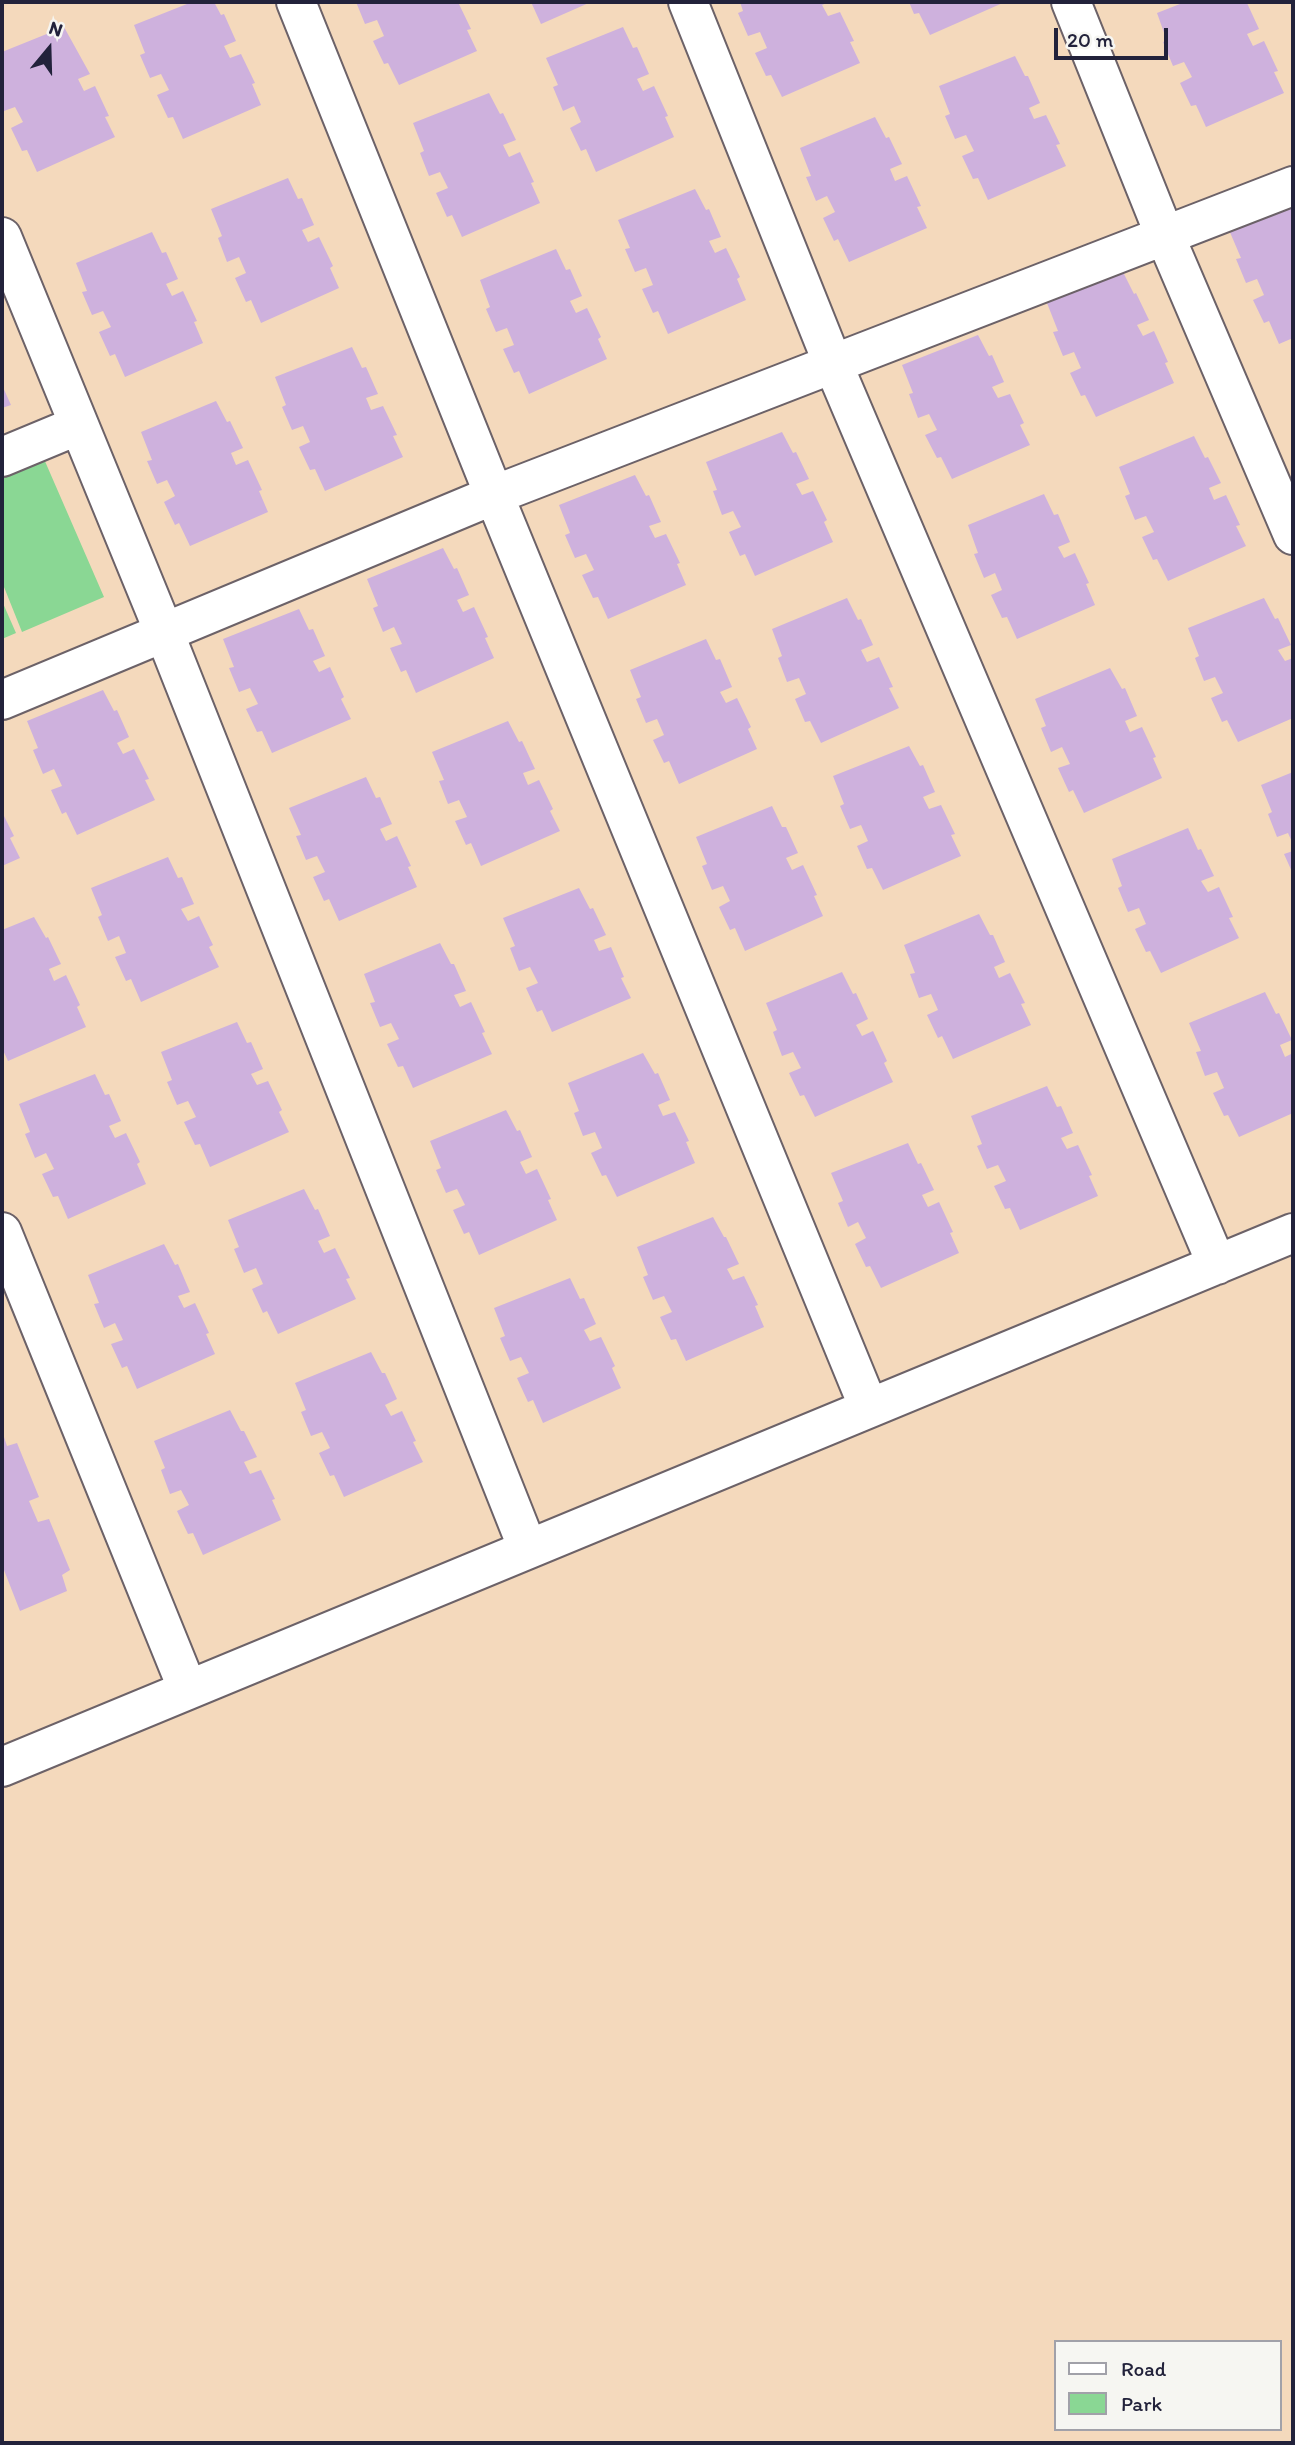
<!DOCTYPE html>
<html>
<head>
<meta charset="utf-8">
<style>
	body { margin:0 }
	#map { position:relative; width:1295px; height:2445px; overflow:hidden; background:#f4d9bc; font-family:Itim,sans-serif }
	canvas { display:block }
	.frame { position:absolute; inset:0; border:4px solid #22223b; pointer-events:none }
	.legend { position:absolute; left:1054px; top:2340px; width:228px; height:91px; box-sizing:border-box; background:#f6f6f2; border:2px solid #a1a1a9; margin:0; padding:9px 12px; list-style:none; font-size:21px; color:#22223b }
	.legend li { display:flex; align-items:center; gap:14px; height:35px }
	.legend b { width:35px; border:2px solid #a1a1a9 }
	.north { position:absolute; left:14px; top:14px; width:70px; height:70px; -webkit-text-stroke:5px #f6f6f2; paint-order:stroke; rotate:19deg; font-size:19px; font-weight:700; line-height:28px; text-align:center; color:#22223b }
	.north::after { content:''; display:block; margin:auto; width:24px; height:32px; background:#22223b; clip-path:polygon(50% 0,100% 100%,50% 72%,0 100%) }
	.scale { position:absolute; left:1054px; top:28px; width:114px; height:32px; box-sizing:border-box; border:4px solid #22223b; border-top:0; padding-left:9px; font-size:21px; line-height:24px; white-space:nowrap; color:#22223b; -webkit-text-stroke:5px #f6f6f2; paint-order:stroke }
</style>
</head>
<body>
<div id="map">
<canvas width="1295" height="2445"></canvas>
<div class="frame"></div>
<ul class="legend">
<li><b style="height:9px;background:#fff"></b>Road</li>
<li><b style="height:19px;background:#8ad794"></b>Park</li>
</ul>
<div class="north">N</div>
<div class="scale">20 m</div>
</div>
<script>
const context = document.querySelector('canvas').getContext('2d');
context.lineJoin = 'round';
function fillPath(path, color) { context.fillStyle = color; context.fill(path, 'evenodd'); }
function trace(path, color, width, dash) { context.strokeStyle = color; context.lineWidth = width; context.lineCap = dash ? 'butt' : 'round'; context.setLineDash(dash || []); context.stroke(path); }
fillPath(new Path2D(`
	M44,459L104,597L22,632L2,582V475Z
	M2,601L16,633L2,639Z`), '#8ad794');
fillPath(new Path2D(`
	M192,2H214L221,15L224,14L236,41L224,46L230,58L241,54L255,83L252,84L261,105L183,139L173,117L168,118L157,95L169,90L161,74L150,78L140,55L145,53L134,25Z
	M356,2H444L445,4L458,2L471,29L467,30L477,51L399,85L388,63L384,64L373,41L384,36L377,20L365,24Z
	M531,2H591L541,24Z
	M740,2H829L822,5L828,16L840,12L854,41L850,42L860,63L782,97L771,75L766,76L755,53L767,48L760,32L748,36L738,13L743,11Z
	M909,2H1005L930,35L919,13L914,14Z
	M1185,2L1247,3L1259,29L1247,34L1253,46L1264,41L1278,71L1274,72L1284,93L1206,127L1196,105L1191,106L1180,83L1192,77L1184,62L1173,66L1163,42L1167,41L1157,13Z
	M64,27L90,74L78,79L84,91L95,86L109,116L105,117L115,137L37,172L27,150L22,151L11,128L23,122L15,107L4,111L2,105V52Z
	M623,27L633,48L637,47L649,74L637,79L643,91L654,86L668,116L665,117L674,137L596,172L586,149L581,151L570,128L581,122L574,106L563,111L553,87L558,85L546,58Z
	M1015,56L1025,76H1028L1040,103L1029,108L1034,119L1046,115L1060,144L1056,145L1066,166L988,200L978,178L973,179L962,156L974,151L966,135L955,139L945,116L950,114L939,86Z
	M489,93L500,114L503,113L516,140L503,145L509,157L520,152L534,182L531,183L540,203L462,237L452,215L447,217L436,193L448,188L440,172L429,176L420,153L424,151L413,123Z
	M875,117L886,138L889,137L902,164L890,169L895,181L907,176L921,206L917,207L927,228L849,262L838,239L834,241L823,218L835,212L827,196L816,201L806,177L811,176L800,148Z
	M288,178L298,199L302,198L314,225L302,230L308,242L319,237L333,266L330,268L339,288L261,323L251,300L246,302L235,278L246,273L239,257L227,262L218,238L222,236L211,209Z
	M695,189L706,210L709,209L721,237L709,241L715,253L726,248L740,277L737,279L746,300L668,334L658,311L653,313L642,289L653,285L646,268L635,272L625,249L630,248L618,220Z
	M1293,204V338L1279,344L1269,321L1264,323L1253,300L1264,295L1257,279L1246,283L1236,259L1241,258L1229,230Z
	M152,232L162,253L166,252L178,279L166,284L172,296L183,291L197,321L194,322L203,343L125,377L115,354L110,356L99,332L111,327L103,311L92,315L82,292L87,291L76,263Z
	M556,249L566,270L570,269L582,296L570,301L576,313L587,308L601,337L598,339L607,359L529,394L519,371L514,373L503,349L514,345L507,328L496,332L486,309L490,307L480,280Z
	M1123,272L1134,294L1136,293L1149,320L1137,325L1143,336L1154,331L1168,362L1165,363L1174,383L1096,417L1085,395L1081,396L1070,373L1081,368L1074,352L1063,356L1053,332L1058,331L1047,303Z
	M978,335L989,356L992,355L1004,382L992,387L998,398L1010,394L1024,423L1020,425L1030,445L952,479L941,457L937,458L925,435L937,430L929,414L918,418L909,394L913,393L902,365Z
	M352,347L362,368L366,367L378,394L366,398L371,410L383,406L397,435L393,436L403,457L325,491L315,469L310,470L299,447L310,442L303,426L292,430L282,407L286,405L275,377Z
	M2,385L11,405L2,408Z
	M216,401L227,422L230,421L243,448L231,453L236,465L248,460L262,490L259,491L268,512L190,546L179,523L175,525L164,502L175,496L167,480L157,484L147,461L152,460L141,432Z
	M782,432L793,453L796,452L809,479L796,484L802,495L813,491L827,520L824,522L833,542L755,576L745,554L740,556L729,532L741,527L733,511L722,515L713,491L717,490L706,462Z
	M1194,436L1205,458L1208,457L1221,483L1209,488L1214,500L1226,495L1240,525L1236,526L1246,546L1168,581L1157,559L1153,560L1142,537L1154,532L1146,516L1135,520L1125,496L1130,494L1119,467Z
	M635,475L646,496L649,495L661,522L649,526L655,538L666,534L680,563L677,564L686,585L608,619L598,597L593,598L582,575L594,570L586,554L575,558L565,535L570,533L559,505Z
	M1044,494L1054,515L1058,514L1070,542L1058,547L1064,558L1075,553L1089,583L1086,584L1095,605L1017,639L1007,617L1002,618L991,595L1002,590L995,573L984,578L974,554L978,553L968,525Z
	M443,548L454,569L457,568L469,595L457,600L463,612L474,607L488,637L485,638L494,658L416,693L406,670L401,672L390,648L402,644L394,627L383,632L373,608L378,606L367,579Z
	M847,598L858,620L861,619L873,645L861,650L867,662L879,657L893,687L889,688L899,708L821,743L810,721L805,722L795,699L806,694L799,678L787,682L778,658L782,656L772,629Z
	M1264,598L1275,619L1278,618L1291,645L1278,650L1285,661L1293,658V718L1238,742L1227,720L1222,722L1211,698L1223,693L1215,677L1204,681L1195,658L1199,656L1188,628Z
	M299,609L309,630L313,629L325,656L313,661L319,672L330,667L344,697L341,699L351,719L272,753L262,731L257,732L246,709L258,704L250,688L239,692L229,668L234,667L223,639Z
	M706,639L716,660L720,659L732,687L720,692L726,703L737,698L751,727L748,729L757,749L679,784L669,761L664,763L653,740L664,735L657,719L646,723L636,699L641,697L630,670Z
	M1110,668L1122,689L1125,688L1137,716L1125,721L1130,732L1142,727L1156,757L1153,758L1162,778L1084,813L1073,790L1069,792L1058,768L1070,764L1062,747L1051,752L1041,728L1046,726L1035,699Z
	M103,690L114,711L117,710L129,737L117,743L123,754L134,749L149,779L145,780L155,800L77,835L66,812L62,814L51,790L62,786L54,769L43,774L33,750L38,748L27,721Z
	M508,721L519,742L522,741L535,769L523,773L528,785L539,780L553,809L550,811L560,831L481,866L471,843L466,845L455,821L467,817L459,800L448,804L439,781L444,780L432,752Z
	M909,746L920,766L923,765L935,792L923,797L929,809L941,805L955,834L951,835L961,856L883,890L872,868L867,869L857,846L868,841L861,825L850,829L840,806L844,804L833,776Z
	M1293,772V844L1288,833L1277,837L1268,814L1272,812L1261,785Z
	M366,777L376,798L380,797L392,824L380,829L386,841L397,836L411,866L408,867L417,887L339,921L329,899L324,901L313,877L325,872L317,856L306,860L296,836L301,835L289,808Z
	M772,806L782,827H786L798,853L786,858L792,870L803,865L817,895L814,896L823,916L745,951L735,928L730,930L719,907L730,901L723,886L712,890L702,866L707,864L696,837Z
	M2,812L14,836L10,838L20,858L2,866Z
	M1188,828L1198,850L1201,849L1214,876L1201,881L1208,892L1219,887L1233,917L1229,918L1239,938L1161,973L1150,951L1146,952L1135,929L1146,924L1139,908L1128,912L1118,888L1122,886L1112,859Z
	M1293,851V874L1284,854Z
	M168,857L178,878L182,877L194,904L181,909L188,921L199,916L213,945L209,947L219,967L141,1002L131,979L126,981L115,957L126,953L119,936L108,941L98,917L102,915L91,888Z
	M579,888L590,909L593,908L606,935L594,940L599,951L611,947L624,977L621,978L631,998L552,1032L542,1010L537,1012L526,988L538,983L530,967L519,971L510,948L515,946L503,918Z
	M979,914L990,935H993L1005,962L994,967L999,978L1010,973L1025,1003L1021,1004L1031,1025L953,1059L942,1036L938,1038L927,1015L938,1010L931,994L919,998L910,974L915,973L904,945Z
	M34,917L46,938L48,937L61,964L49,969L54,981L66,975L80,1005L77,1007L86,1027L8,1061L2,1048V930Z
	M440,943L451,964H454L466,991L454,995L460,1007L471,1002L485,1032L482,1033L492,1054L413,1088L403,1066L398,1067L387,1044L399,1039L391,1023L380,1027L370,1003L375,1002L364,974Z
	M842,972L853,994L856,993L868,1019L856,1025L862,1036L873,1031L887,1061L884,1063L893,1082L815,1117L804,1095L800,1096L789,1073L801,1068L793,1052L782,1056L773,1032L777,1030L766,1003Z
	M1265,992L1276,1014L1279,1013L1292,1040L1280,1045L1285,1057L1293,1053V1113L1239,1137L1228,1115L1224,1116L1213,1093L1224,1088L1217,1072L1205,1076L1196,1052L1201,1051L1189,1023Z
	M237,1022L247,1043L251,1042L263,1069L251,1074L257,1085L268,1081L282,1110L279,1112L289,1132L210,1167L200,1144L195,1145L184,1122L196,1117L188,1101L177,1105L167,1082L172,1080L161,1052Z
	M643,1053L655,1074L658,1073L670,1100L658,1105L663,1116L675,1112L689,1141L686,1142L695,1163L617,1197L606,1175L602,1176L591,1153L602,1148L595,1132L583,1136L574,1113L579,1111L568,1083Z
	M95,1074L105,1095L109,1094L121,1121L109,1126L115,1138L126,1133L140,1162L137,1164L146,1184L68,1219L58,1196L53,1197L42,1174L54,1169L46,1153L35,1158L25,1134L30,1132L19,1104Z
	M1047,1086L1057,1107L1061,1106L1073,1133L1061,1138L1067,1149L1078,1145L1092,1175L1089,1176L1098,1196L1020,1230L1010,1208L1005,1209L994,1186L1006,1181L998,1165L987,1169L977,1146L982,1144L971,1116Z
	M506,1110L517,1131L520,1130L532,1157L520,1162L526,1174L537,1169L551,1199L548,1200L557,1220L479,1255L469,1232L464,1234L453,1210L465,1205L457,1189L446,1193L436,1170L441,1168L430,1141Z
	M908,1143L918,1164L921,1163L934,1190L922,1195L928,1207L939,1202L953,1232L950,1233L959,1253L881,1288L870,1266L866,1267L855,1244L866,1238L858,1222L848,1227L838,1203L843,1201L831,1173Z
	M304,1189L315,1210L318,1209L330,1236L318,1241L324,1253L335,1248L350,1278L346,1279L356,1299L278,1334L267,1311L263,1313L252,1289L263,1284L256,1268L244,1273L234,1249L239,1247L228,1220Z
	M713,1217L724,1237H726L739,1264L727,1269L733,1280L744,1276L758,1305L755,1306L764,1327L686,1361L676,1339L671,1340L660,1317L672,1312L664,1296L653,1300L643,1277L648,1275L637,1247Z
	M164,1244L175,1265L178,1264L190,1292L178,1296L184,1308L195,1303L209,1333L206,1334L215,1354L137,1389L127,1366L122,1368L111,1344L123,1340L115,1323L104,1328L94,1304L99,1303L88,1275Z
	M570,1278L580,1299L584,1298L596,1324L584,1330L590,1341L601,1337L615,1366L612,1368L621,1388L543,1423L533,1400L528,1402L517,1378L529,1373L521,1357L510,1361L500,1338L505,1336L494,1308Z
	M371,1352L382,1373H385L397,1399L385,1405L391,1416L402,1411L416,1441L413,1442L423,1462L344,1497L334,1475L330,1476L319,1453L330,1448L322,1432L311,1436L301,1412L306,1410L295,1383Z
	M230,1410L241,1431H244L257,1457L244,1462L250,1474L261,1470L275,1499L272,1500L281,1520L203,1555L193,1533L188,1534L177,1511L189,1505L181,1490L170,1494L161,1470L165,1468L154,1441Z
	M2,1431L7,1446L17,1443L39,1497L29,1501L38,1522L49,1519L70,1570L62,1575L67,1591L20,1611L2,1565Z`), '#ceb1dd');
const minor = new Path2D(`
	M296,2L494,495L869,1408
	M688,2L833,364L1217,1265
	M1071,2L1165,236L1293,535
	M2,237L164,632L528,1549
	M2,457L79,425
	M2,700L494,495L1293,186
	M2,1232L188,1690
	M2,1767L1293,1233`);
trace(minor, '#6c6268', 42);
trace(minor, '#fff', 38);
</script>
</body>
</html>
